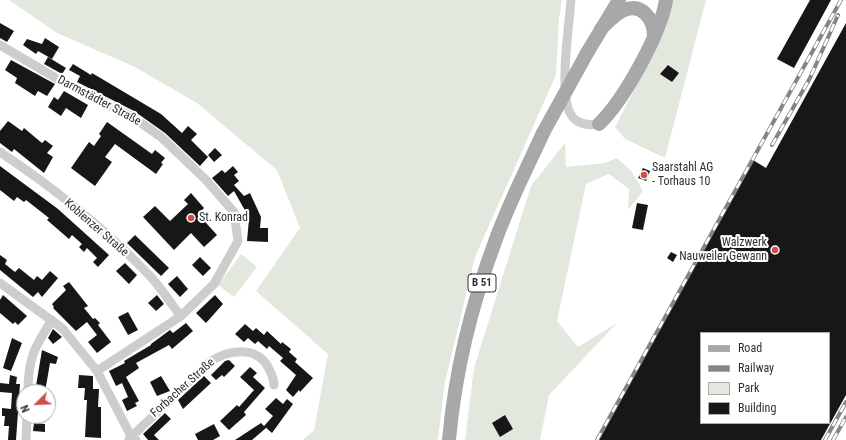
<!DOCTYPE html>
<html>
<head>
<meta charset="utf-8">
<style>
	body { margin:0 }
	#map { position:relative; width:846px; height:440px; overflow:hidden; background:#fff; font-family:"Roboto Condensed",sans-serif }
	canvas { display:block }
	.legend { position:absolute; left:700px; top:332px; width:130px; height:92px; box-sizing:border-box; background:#fff; border:1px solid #acacac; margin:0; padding:5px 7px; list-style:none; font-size:12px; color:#303030 }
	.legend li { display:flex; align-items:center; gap:8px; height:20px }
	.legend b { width:20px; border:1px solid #acacac }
	.north { position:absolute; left:16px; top:384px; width:40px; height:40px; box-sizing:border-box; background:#fff; border:1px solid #acacac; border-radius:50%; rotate:246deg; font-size:11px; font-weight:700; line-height:16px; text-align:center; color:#303030 }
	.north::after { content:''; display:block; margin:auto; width:14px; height:18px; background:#d04f4a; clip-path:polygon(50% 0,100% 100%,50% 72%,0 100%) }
</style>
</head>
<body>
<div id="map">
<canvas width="846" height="440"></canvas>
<ul class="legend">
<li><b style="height:5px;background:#a8a8a8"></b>Road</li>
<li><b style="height:5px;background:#858585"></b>Railway</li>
<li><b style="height:11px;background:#e2e8dd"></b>Park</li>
<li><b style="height:11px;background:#171717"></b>Building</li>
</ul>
<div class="north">N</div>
</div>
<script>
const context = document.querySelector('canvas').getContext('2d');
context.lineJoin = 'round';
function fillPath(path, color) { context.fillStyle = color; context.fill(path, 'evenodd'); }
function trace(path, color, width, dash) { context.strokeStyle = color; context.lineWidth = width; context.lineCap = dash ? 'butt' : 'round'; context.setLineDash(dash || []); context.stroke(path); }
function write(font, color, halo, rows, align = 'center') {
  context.font = font + ' "Roboto Condensed",sans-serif'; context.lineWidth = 4; context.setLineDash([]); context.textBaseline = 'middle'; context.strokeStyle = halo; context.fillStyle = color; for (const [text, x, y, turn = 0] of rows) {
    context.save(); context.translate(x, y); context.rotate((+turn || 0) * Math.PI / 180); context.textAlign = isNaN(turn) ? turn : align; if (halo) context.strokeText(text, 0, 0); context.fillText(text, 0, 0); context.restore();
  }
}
fillPath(new Path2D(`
	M9,0H562L559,18L556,75L475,257L445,382L438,440H303L314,430L328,354L256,291L300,228L277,170L197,103L135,67L57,33Z
	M671,0H706L665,158L625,139L615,127L666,28Z
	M565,143L566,167L605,163L617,158L632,172L643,191L628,210L629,189L609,174L586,184L557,321L578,347L617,323L549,395L540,440H465L474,368L531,186Z
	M241,254L257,267L234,297L218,285Z`), '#e2e8dd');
fillPath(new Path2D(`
	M810,0H831L794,68L777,59Z
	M0,23L14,31L7,42L0,38Z
	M846,23V395L821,440H599L753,160L766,168ZM701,333H829V423H701Z
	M45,38L59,47L52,59L38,51L36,54L23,45L27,39L42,44Z
	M48,57L66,68L62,74L44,64Z
	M11,60L55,84L47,96L38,91L35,96L15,83L17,78L5,70Z
	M73,64L91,75L92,73L161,114L182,133L188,126L197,134L191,140L208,157L200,166L165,133L134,111L77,82L80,76L69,70Z
	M668,65L679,73L672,82L660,74Z
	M64,91L88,105L81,118L66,108L61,116L48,107L54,97L58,100Z
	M8,121L22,131L24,128L42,143L45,140L53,146L47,153L53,157L44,173L14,149L12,152L0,143V131Z
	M107,122L152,154L155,150L165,158L161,163L163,164L156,174L115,144L105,157L112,162L95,186L71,168L89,142L94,146L101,136L99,134Z
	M215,148L222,155L214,162L208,155Z
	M0,166L58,209L109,255L98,267L93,262L97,258L87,248L84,252L79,247L82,244L72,235L69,239L47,220L49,218L26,200L24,202L17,197L14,201L0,190Z
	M233,166L238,172L234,175L239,181L234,185L244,196L250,193L261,217L260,228H268V242L247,241L249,219L247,214L234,191L228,196L212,178L222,170L225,173Z
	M643,168L650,171L646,181L638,178Z
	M191,193L204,208L198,214L217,235L204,247L191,233L174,250L143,217L155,206L170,221L188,204L184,200Z
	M637,203L648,205L643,230L632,228Z
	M135,235L169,268L161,276L127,243Z
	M671,252L677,255L673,262L667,258Z
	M0,255L7,260L5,264L15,272L19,268L34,280L37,276L42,280L50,271L58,278L42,297L38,292L33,297L0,270Z
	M200,257L211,268L203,276L192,265Z
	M125,263L137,275L129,284L116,271Z
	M177,276L188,289L180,297L168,284Z
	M69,282L88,306L84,308L93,319L95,318L100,323L98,325L111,342L97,353L88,342L97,335L87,322L76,331L53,308L54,307L52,304L66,290L63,286Z
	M3,295L27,316L18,325L15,322L13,324L0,313V300Z
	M157,295L164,304L156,311L148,303Z
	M215,295L223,304L206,323L196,313Z
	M128,312L138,330L128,335L118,317Z
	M186,323L193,331L172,349L169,345L136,363L139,368L126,377L139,401L135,403L137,406L127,411L122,400L128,397L122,383L116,386L109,371L125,363L124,361L151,345V344L170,330L173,333Z
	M245,324L253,331L256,328L264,335L267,331L281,344L282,342L291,349L289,352L297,359L295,362L313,378L300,392L299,390L293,397L286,390L296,375L280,361L283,358L269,346L267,349L258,341L255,344L248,338L244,342L235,334Z
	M53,329L62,337L53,344L48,338Z
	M12,338L22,343L11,371L3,368Z
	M42,350L58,357L56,364L50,363L45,392H35Z
	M229,360L235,366L224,377L222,375L216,380L211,375L225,361Z
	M250,367L257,373L253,377L265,388L244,412L246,415L229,430L220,421L237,405L239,407L254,390L240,377Z
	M10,375L17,377L16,384H20L16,440H8L9,426H4L5,416H2V408L11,409L12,393L0,392V383L9,384Z
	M79,375L93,376V389H99L98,407H101V438L85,437L87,400H84L85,388H78Z
	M161,376L170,391L157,396L150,382Z
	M204,376L211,383L183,409L178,400Z
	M276,398L283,404L287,399L293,404L272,433L264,426L266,428L252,440H235L261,423L264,426L273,416L265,409Z
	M165,413L171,419L154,435L159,440H148L143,434Z
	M505,415L513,429L500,437L492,423Z
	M34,423L45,424V432L33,431Z
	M214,424L220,436L213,440H198L195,434Z`), '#171717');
trace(new Path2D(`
	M571,0C569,25 559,93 570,113C575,124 589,126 599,124
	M0,45L61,81L131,116L161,137L205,179L234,212L238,241L214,284L181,316L97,371
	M0,152C53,187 105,229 149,275C161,287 170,303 181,316
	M0,283L62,328L97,371L131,436L136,440
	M28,392C28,358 34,348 52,320
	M129,439L210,362C227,350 256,345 268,367C271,373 274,378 274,385
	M26,440L27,416`), '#cdcdcd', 9);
trace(new Path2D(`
	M601,29C607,23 614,15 622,11C641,1 654,19 654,36
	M587,53L619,0
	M599,124C624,100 661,33 666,0
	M449,440C455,372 472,303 496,239C509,203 527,168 543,133`), '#a8a8a8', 14);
const rail = new Path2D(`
	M772,145L810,78L838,15
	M597,440L841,0
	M825,440L846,402
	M833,440L846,417`);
trace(rail, '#858585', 4);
trace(rail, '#fff', 2.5, [8]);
trace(new Path2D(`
	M543,133L587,53`), '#a8a8a8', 14);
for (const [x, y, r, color] of [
	[644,175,4,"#d04f4a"],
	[191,218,4,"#d04f4a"],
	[775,250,4,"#d04f4a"]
]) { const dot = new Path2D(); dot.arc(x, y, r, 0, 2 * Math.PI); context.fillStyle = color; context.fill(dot); trace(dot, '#fff', 1.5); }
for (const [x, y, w] of [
	[482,283,28]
]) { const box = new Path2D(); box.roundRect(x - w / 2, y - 9, w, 18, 3); context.fillStyle = '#fff'; context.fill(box); trace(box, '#303030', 1); }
write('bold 11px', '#303030', null, [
	["B 51",482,283]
]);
write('12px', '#303030', '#fff', [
	["Darmstädter Straße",99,101,28],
	["Koblenzer Straße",96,228,41],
	["Forbacher Straße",183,388,-42]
]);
write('12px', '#303030', '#fff', [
	["Saarstahl AG",652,168],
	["- Torhaus 10",652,182],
	["St. Konrad",199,218],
	["Walzwerk",767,243,"right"],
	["Nauweiler Gewann",767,257,"right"]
], 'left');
</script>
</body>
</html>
